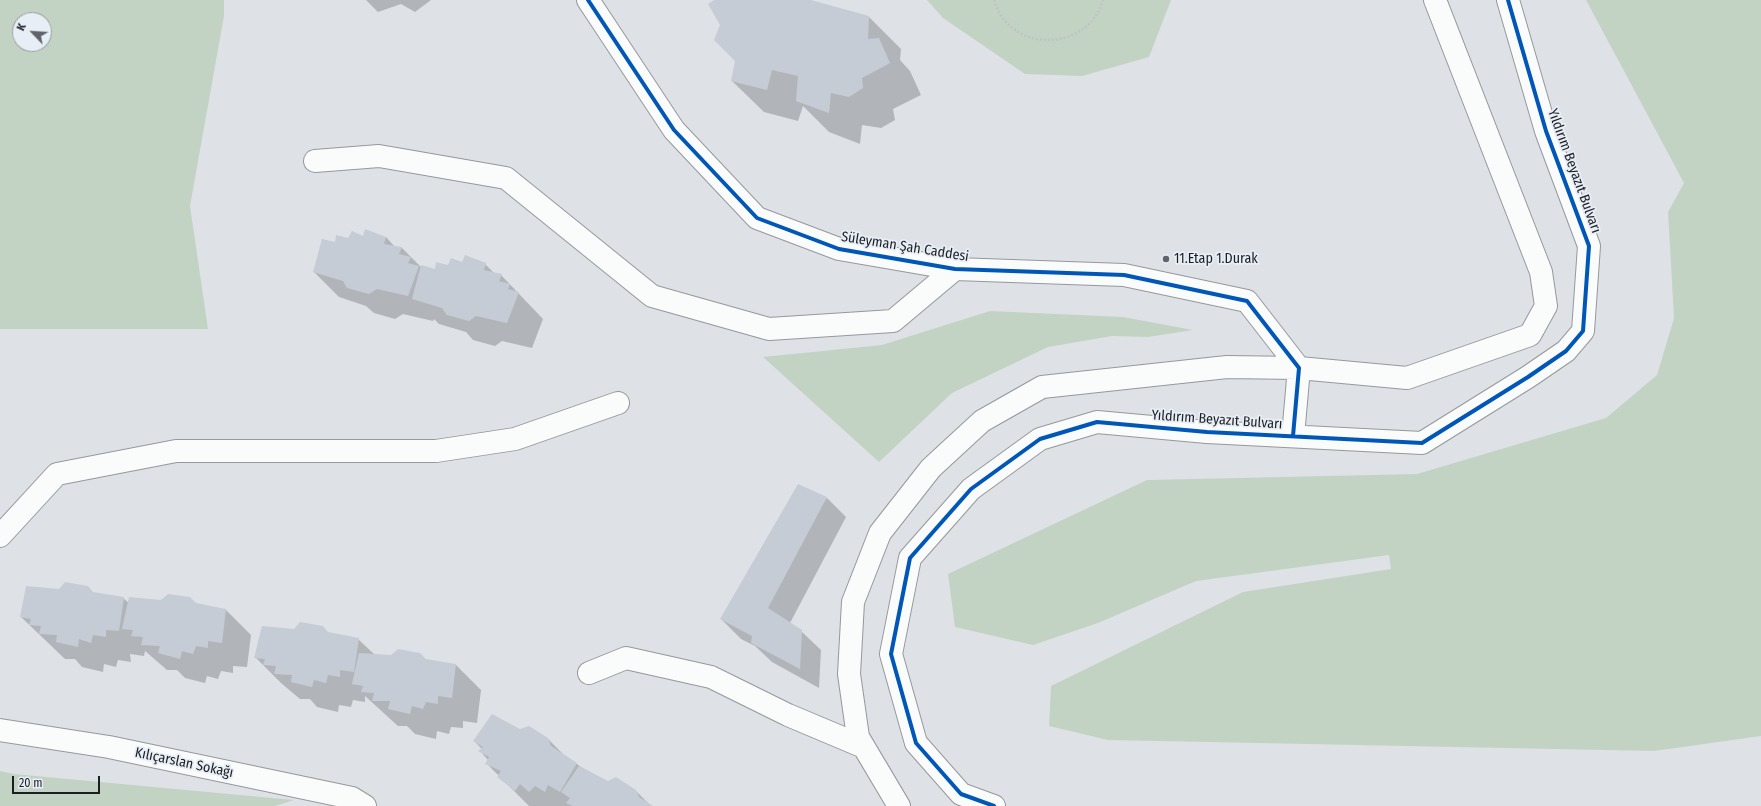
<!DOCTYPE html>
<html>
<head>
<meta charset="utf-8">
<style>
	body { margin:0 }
	#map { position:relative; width:1761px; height:806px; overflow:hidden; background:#dee2e6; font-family:"Fira Sans Condensed",sans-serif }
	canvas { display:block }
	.north { position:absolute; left:12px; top:12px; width:40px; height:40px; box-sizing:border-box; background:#e8eef6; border:1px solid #969ba1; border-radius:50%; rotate:295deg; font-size:11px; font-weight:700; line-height:16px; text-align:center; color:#1c1f22 }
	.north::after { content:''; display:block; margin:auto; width:14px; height:18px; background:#606367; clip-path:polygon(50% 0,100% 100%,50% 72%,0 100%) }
	.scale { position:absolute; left:12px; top:776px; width:88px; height:18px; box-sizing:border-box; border:2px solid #1c1f22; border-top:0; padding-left:5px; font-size:12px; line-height:14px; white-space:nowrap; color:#1c1f22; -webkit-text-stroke:3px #e8eef6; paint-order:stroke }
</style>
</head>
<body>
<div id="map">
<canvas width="1761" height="806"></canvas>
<div class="north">K</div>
<div class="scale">20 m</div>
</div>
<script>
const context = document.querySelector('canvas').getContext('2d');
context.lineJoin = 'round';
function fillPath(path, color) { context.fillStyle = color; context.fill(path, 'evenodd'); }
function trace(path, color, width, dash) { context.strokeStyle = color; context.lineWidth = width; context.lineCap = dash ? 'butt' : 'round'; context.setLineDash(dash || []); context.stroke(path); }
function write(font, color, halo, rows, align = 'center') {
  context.font = font + ' "Fira Sans Condensed",sans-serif'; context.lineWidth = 3.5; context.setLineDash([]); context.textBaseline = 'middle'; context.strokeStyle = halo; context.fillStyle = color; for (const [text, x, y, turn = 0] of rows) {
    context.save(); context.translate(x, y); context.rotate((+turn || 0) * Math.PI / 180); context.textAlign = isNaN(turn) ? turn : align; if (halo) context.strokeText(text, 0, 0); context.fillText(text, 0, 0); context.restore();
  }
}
fillPath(new Path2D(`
	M0,0H224V16L190,206L208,329H0ZM20,20H44V44H20Z
	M927,0H1171L1149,57L1082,76L1025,74L943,18Z
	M1586,0H1761V736L1654,751L1108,740L1049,726L1051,686L1243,592L1391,569L1389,555L1196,581L1098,623L1033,645L955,627L948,574L1147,480L1417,474L1606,418L1657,375L1674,318L1668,212L1684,183Z
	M990,311L1123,317L1193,330L1148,337L1112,336L1048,347L952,393L879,462L763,357L882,345Z
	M0,771L14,774L294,800L275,806H0Z`), '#c3d3c3');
fillPath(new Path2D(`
	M366,0H431L415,12L401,4L378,12Z
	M715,0H807L869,17L901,49L900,60L910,71L921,95L893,109L895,120L881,128L862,125L860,144L829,132L803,106L798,121L764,112L732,81L736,61L721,25Z
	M363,237H386L395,247L402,248L422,268L436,270L463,264H485L494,273L501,275L543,319L532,348L502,341L495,346L473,340L466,332L439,324L434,319L433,321L403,314L395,319L374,313L366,306L339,297L314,272L336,244Z
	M827,498L846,517L790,623L801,631L821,650L819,688L772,662L755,646L741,639L721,619Z
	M93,593L123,598L129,603L196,604L226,610L251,635L247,667L233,666V673L221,671L218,679L207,676L205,683L185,678L177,670H167L145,651L144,656L130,654L131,662L118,660L116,667L104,664L103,672L82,667L75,659H65L21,617Z
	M328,633L358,639L375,655L426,660L456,665L481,690L477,723L463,721V728L451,727L449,734L437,731L436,739L415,734L407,726H398L365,696V702L353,700L351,707L339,705L338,712L317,707L310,699H300L281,683L255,657Z
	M520,730L548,739L564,755L581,767L608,782L635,790L651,806H529L486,763L488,760L480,751L482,749L474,741Z`), '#0003');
fillPath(new Path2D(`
	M714,0H811L869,16L868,39L879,38L890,63L862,78L863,88L849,97L831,93L829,113L796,101L798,76L772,70L767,90L731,81L735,61L714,40L720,25L708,4Z
	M365,229L386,237L384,244L402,247L399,254L411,257L408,263L419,266L408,296L377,289L369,294L347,288L343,281L313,272L322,239L335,242L336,235L348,238L352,231L363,236Z
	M465,255L486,263L484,270L502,274L499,281L510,284L508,289L519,292L507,323L476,316L469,321L447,315L442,308L412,299L421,265L435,269L436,262L448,265L451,258L462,262Z
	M798,484L827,497L768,608L802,630L800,669L751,643L752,636L720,619Z
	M65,582L88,586L93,592L124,597L119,631L106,630V637L93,635L91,643L79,639L78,647L56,642L57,635L39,634L41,626L29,625L31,619L20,617L26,586L59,589Z
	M168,594L190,597L196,603L226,609L222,643L208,641V648L196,646L193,654L182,651L180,659L158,653L160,646L141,645L143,637L131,636L133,630L122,629L129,597L161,600Z
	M300,622L323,626L328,632L359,638L354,672L340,670V677L328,675L326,683L314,680L312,687L291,682L292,675L274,674L276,666L263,665L265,659L254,658L262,626L294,629Z
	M398,649L420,653L426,659L456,664L452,698L438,696V704L426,702L423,709L412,706L410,714L388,709L390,701H372L374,693L361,692L363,686L352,684L359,653L391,655Z
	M492,714L520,729L529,726L548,738L551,746L577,763L560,792L548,785L545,792L535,786L529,792L520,784L515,791L497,777L501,771L485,764L489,757L478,751L483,747L473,741Z
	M579,766L608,781L616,777L636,790L639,797L653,806H573L566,803L570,798L561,792Z`), '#c5ccd5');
const minor = new Path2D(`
	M588,0L674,130L757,218L839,249L955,269L1124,275L1247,301L1299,368L1293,436
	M315,161L379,156L506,178L652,296L769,329L893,321L955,269
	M0,536L57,474L176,451H436L515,439L618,403
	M589,673L626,658L711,677L788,715L864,747
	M0,730L109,747L352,798L365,806
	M899,806L858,737L849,674L853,602L880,533L931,468L982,421L1042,387L1227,367L1299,368L1407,378L1530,335L1546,306L1541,272L1435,0
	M994,806L961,794L916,743L891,654L910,558L971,489L1040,439L1097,422L1207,432L1422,443L1528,377L1566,351L1583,331L1589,246L1546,131L1508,0`);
trace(minor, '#95989c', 24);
trace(new Path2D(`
	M994,0C997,10 1002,19 1010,26C1035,49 1079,43 1097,14C1100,10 1101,5 1103,0`), '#c0c2c3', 2.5, [2, 2]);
trace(minor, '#fafbfb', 22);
trace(new Path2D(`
	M588,0L674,130L757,218L839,249L955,269L1124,275L1247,301L1299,368L1293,436
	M994,806L961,794L916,743L891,654L910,558L971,489L1040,439L1097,422L1207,432L1422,443L1528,377L1566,351L1583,331L1589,246L1546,131L1508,0`), '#0057b8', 4);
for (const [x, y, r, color] of [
	[1166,259,4,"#606367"]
]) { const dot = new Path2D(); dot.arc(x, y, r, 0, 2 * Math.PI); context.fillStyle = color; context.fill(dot); trace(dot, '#e8eef6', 1.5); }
write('14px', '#1c1f22', '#e8eef6', [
	["Yıldırım Beyazıt Bulvarı",1574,171,70],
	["Süleyman Şah Caddesi",905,247,9],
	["Yıldırım Beyazıt Bulvarı",1217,420,4],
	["Kılıçarslan Sokağı",184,763,12]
]);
write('14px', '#1c1f22', '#e8eef6', [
	["11.Etap 1.Durak",1174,259]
], 'left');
</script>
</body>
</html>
